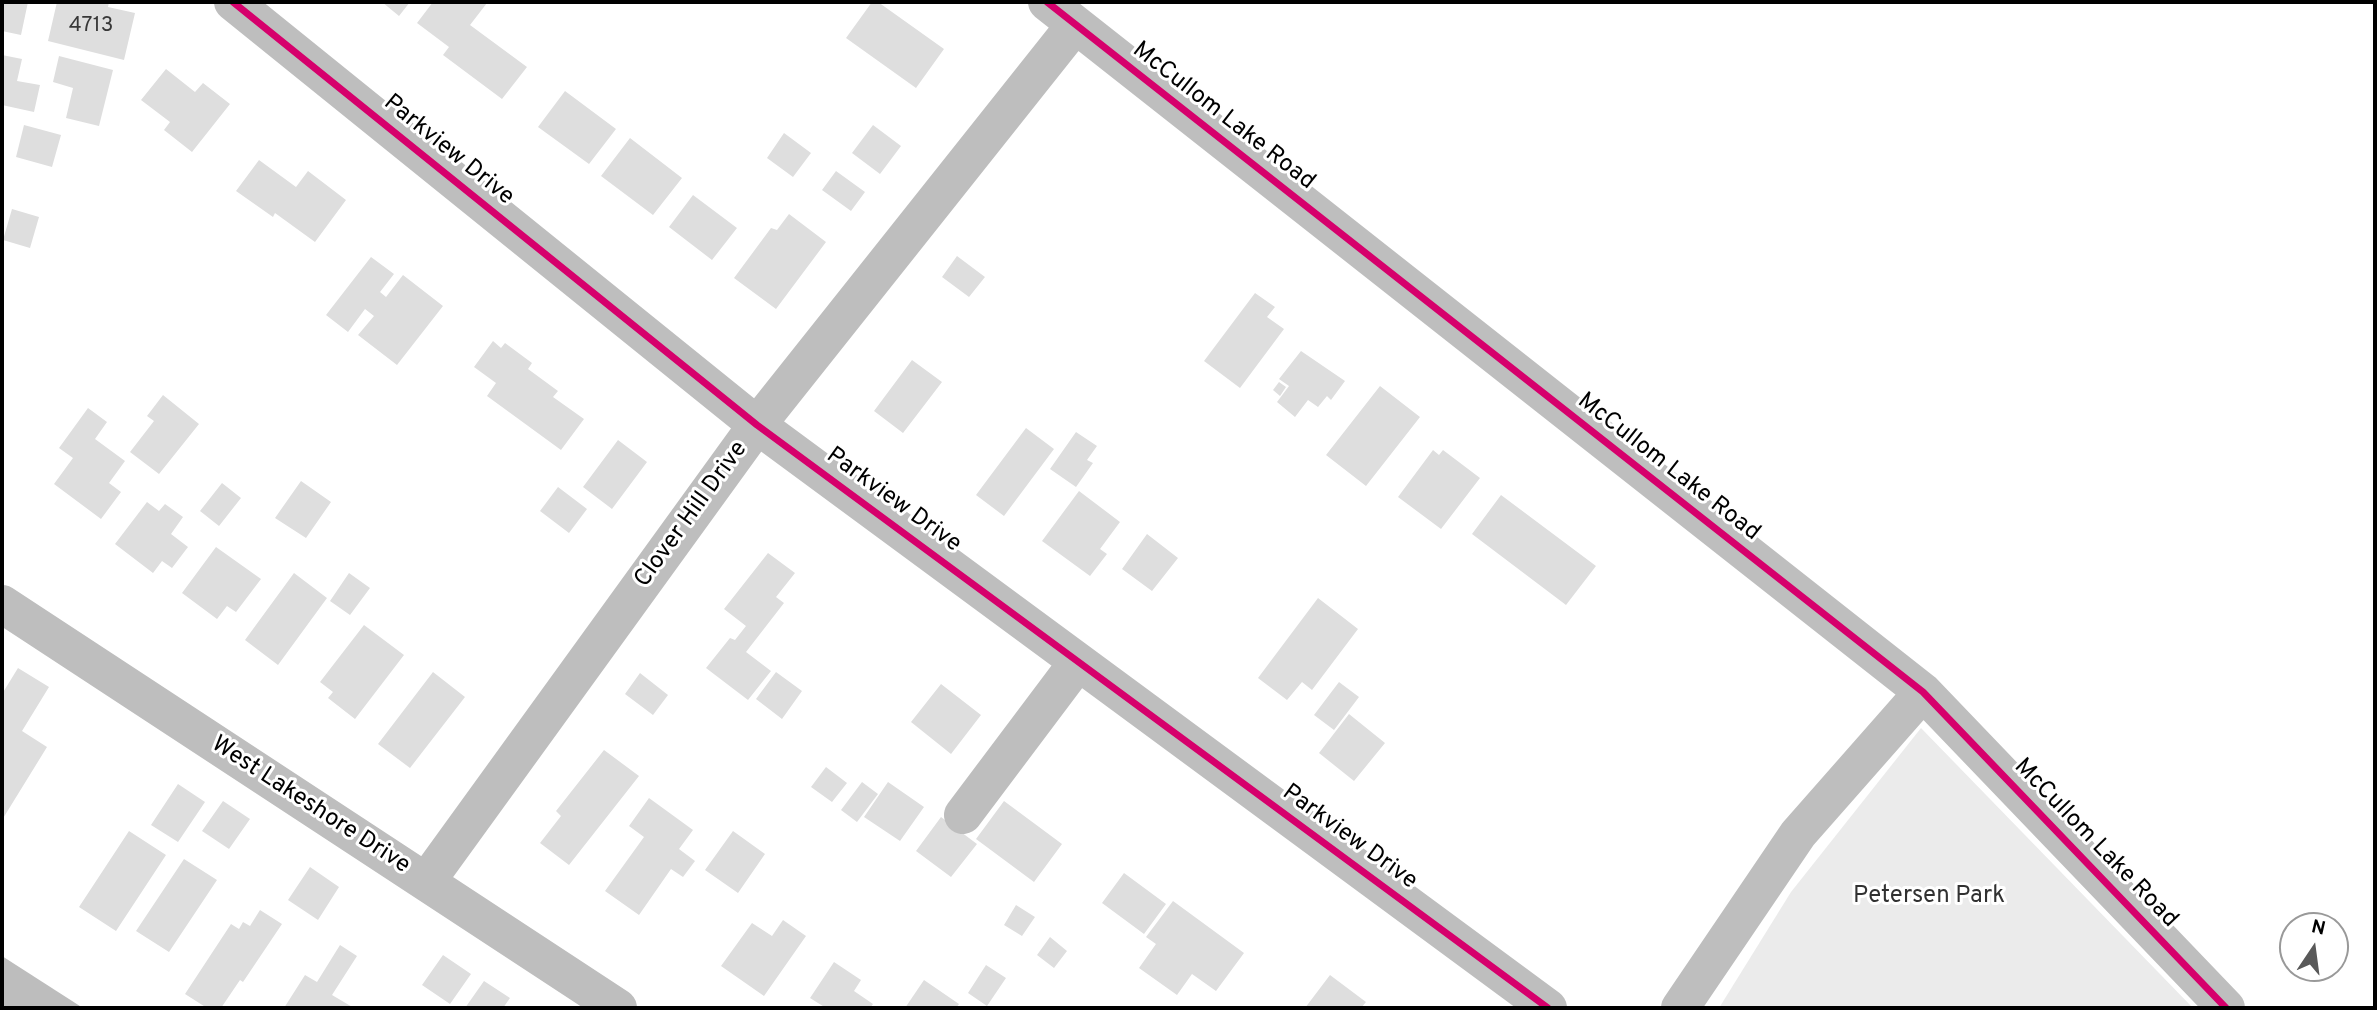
<!DOCTYPE html>
<html>
<head>
<meta charset="utf-8">
<style>
	body { margin:0 }
	#map { position:relative; width:2377px; height:1010px; overflow:hidden; background:#fff; font-family:Overpass,sans-serif }
	canvas { display:block }
	.frame { position:absolute; inset:0; border:4px solid #000; pointer-events:none }
	.north { position:absolute; left:2279px; top:912px; width:70px; height:70px; box-sizing:border-box; background:#fff; border:2px solid #999; border-radius:50%; rotate:13deg; font-size:19px; font-weight:700; line-height:28px; text-align:center; color:#000 }
	.north::after { content:''; display:block; margin:auto; width:24px; height:32px; background:#595959; clip-path:polygon(50% 0,100% 100%,50% 72%,0 100%) }
</style>
</head>
<body>
<div id="map">
<canvas width="2377" height="1010"></canvas>
<div class="frame"></div>
<div class="north">N</div>
</div>
<script>
const context = document.querySelector('canvas').getContext('2d');
context.lineJoin = 'round';
function fillPath(path, color) { context.fillStyle = color; context.fill(path, 'evenodd'); }
function trace(path, color, width, dash) { context.strokeStyle = color; context.lineWidth = width; context.lineCap = dash ? 'butt' : 'round'; context.setLineDash(dash || []); context.stroke(path); }
function write(font, color, halo, rows, align = 'center') {
  context.font = font + ' Overpass,sans-serif'; context.lineWidth = 6; context.setLineDash([]); context.textBaseline = 'middle'; context.strokeStyle = halo; context.fillStyle = color; for (const [text, x, y, turn = 0] of rows) {
    context.save(); context.translate(x, y); context.rotate((+turn || 0) * Math.PI / 180); context.textAlign = isNaN(turn) ? turn : align; if (halo) context.strokeText(text, 0, 0); context.fillText(text, 0, 0); context.restore();
  }
}
fillPath(new Path2D(`
	M1921,728L2193,1008H1719L1791,892Z`), '#ebebeb');
fillPath(new Path2D(`
	M2,956L83,1008H2Z`), '#bdbdbd');
fillPath(new Path2D(`
	M2,2H28L21,35L2,31Z
	M57,2H109L108,7L135,13L124,60L48,41Z
	M382,2H410L399,16Z
	M433,2L487,3L470,25L527,67L502,99L443,55L449,47L417,23Z
	M872,2H878L944,49L916,88L846,38Z
	M2,55L22,59L17,81L40,85L34,112L2,105Z
	M59,56L113,70L99,126L66,118L73,88L53,82Z
	M166,69L195,92L203,83L230,104L192,152L164,130L170,122L141,100Z
	M565,91L616,129L589,164L538,127Z
	M24,125L61,135L52,167L16,157Z
	M873,125L901,146L880,174L852,153Z
	M784,133L811,153L793,177L767,158Z
	M630,138L682,178L653,215L601,176Z
	M259,160L296,187L308,171L346,200L315,242L275,213L273,217L236,191Z
	M836,171L865,192L851,211L822,190Z
	M693,195L737,228L712,260L669,227Z
	M12,209L39,217L30,248L3,240Z
	M789,214L826,242L776,309L734,278L771,228L777,230Z
	M957,256L985,277L969,297L942,277Z
	M371,257L394,274L380,292L386,297L403,275L443,306L397,365L358,335L374,316L365,309L348,332L326,315Z
	M1255,293L1275,307L1267,317L1284,329L1240,388L1204,361Z
	M493,341L501,348L505,343L532,363L528,369L558,391L553,397L584,419L561,450L487,396L496,383L474,367Z
	M1301,351L1345,381L1331,400L1327,396L1318,407L1308,400L1295,417L1277,402L1289,386L1279,379Z
	M912,360L942,382L903,433L874,411Z
	M1279,382L1286,387L1280,396L1273,390Z
	M1380,386L1420,417L1366,486L1326,455Z
	M163,395L199,424L159,474L130,452L154,421L147,416Z
	M88,408L107,422L95,439L125,461L109,483L121,492L101,519L54,484L73,458L59,448Z
	M1026,428L1054,449L1004,516L976,495Z
	M1076,432L1097,446L1087,460L1093,463L1076,487L1050,469Z
	M618,440L647,462L612,509L583,487Z
	M1433,450L1439,455L1443,450L1480,478L1441,529L1398,497Z
	M301,481L331,502L306,538L275,518Z
	M222,483L241,498L219,526L200,511Z
	M558,487L587,509L569,533L540,511Z
	M1079,491L1120,522L1100,549L1107,554L1090,576L1042,541Z
	M1501,495L1596,566L1566,605L1472,534Z
	M147,502L159,511L165,504L183,517L171,534L188,547L172,568L162,561L153,573L115,544Z
	M1147,534L1178,558L1152,591L1122,569Z
	M216,547L261,579L236,612L227,606L217,619L182,593Z
	M768,553L795,573L776,597L784,603L746,652L771,671L748,700L706,668L730,638L735,640L746,626L724,609Z
	M294,573L327,598L278,665L245,640Z
	M349,573L370,588L350,615L330,601Z
	M1318,598L1358,629L1312,690L1302,682L1287,700L1258,678Z
	M364,625L404,655L355,719L328,698L333,692L320,682Z
	M18,668L49,687L22,731L47,747L2,820V694Z
	M433,672L465,697L410,768L378,744Z
	M776,672L802,691L782,719L756,699Z
	M640,673L668,695L653,715L625,694Z
	M1339,682L1359,697L1334,730L1314,715Z
	M941,684L981,715L951,754L911,722Z
	M1349,714L1385,743L1354,781L1319,753Z
	M604,750L639,776L569,865L540,843L561,816L556,811Z
	M826,767L847,783L832,802L811,787Z
	M862,782L878,794L857,822L841,810Z
	M888,782L924,807L900,841L864,817Z
	M178,784L205,802L178,842L151,825Z
	M649,798L693,830L679,849L695,861L683,877L671,869L639,915L605,891L644,837L629,826Z
	M223,801L250,819L229,849L202,831Z
	M1004,801L1062,844L1034,882L976,839Z
	M941,817L977,844L951,877L916,851Z
	M129,831L166,855L116,931L79,907Z
	M733,831L765,854L738,893L705,870Z
	M184,859L217,880L169,952L136,931Z
	M310,867L339,887L318,920L288,900Z
	M1124,873L1166,904L1144,934L1102,903Z
	M1173,901L1244,953L1216,991L1192,974L1177,995L1139,968L1156,944L1146,937Z
	M1016,905L1035,917L1022,936L1004,925Z
	M260,910L282,924L243,982L240,980L221,1008H207L185,994L231,924L239,929L243,922L250,926Z
	M783,920L806,936L764,996L721,966L752,923L772,936Z
	M1050,937L1067,951L1054,968L1037,955Z
	M340,945L357,956L332,995L354,1008H284L305,975L317,982Z
	M443,955L471,974L450,1004L422,985Z
	M834,962L861,980L854,991L873,1004L870,1008H826L810,998Z
	M986,965L1006,978L987,1006L968,993Z
	M1330,975L1366,1002L1361,1008H1305Z
	M924,980L959,1004L956,1008H905Z
	M484,981L510,998L503,1008H465Z`), '#dedede');
trace(new Path2D(`
	M233,2L757,425L1548,1008
	M1047,2L1923,692L2226,1008
	M2,604L618,1008
	M963,815L1078,662
	M426,882L757,425L1075,25
	M1680,1008L1798,834L1923,692`), '#bebebe', 38);
trace(new Path2D(`
	M233,2L757,425L1548,1008
	M1047,2L1923,692L2226,1008`), '#d6006c', 7);
write('21px', '#383838', null, [
	["4713",91,27]
]);
write('24px', '#000', '#fff', [
	["McCullom Lake Road",1223,117,38],
	["Parkview Drive",448,151,39],
	["McCullom Lake Road",1668,468,38],
	["Parkview Drive",893,501,36],
	["Clover Hill Drive",692,515,-54],
	["West Lakeshore Drive",310,806,33],
	["Parkview Drive",1349,838,36],
	["McCullom Lake Road",2095,844,46]
]);
write('24px', '#313131', '#fff', [
	["Petersen Park",1929,897]
]);
</script>
</body>
</html>
